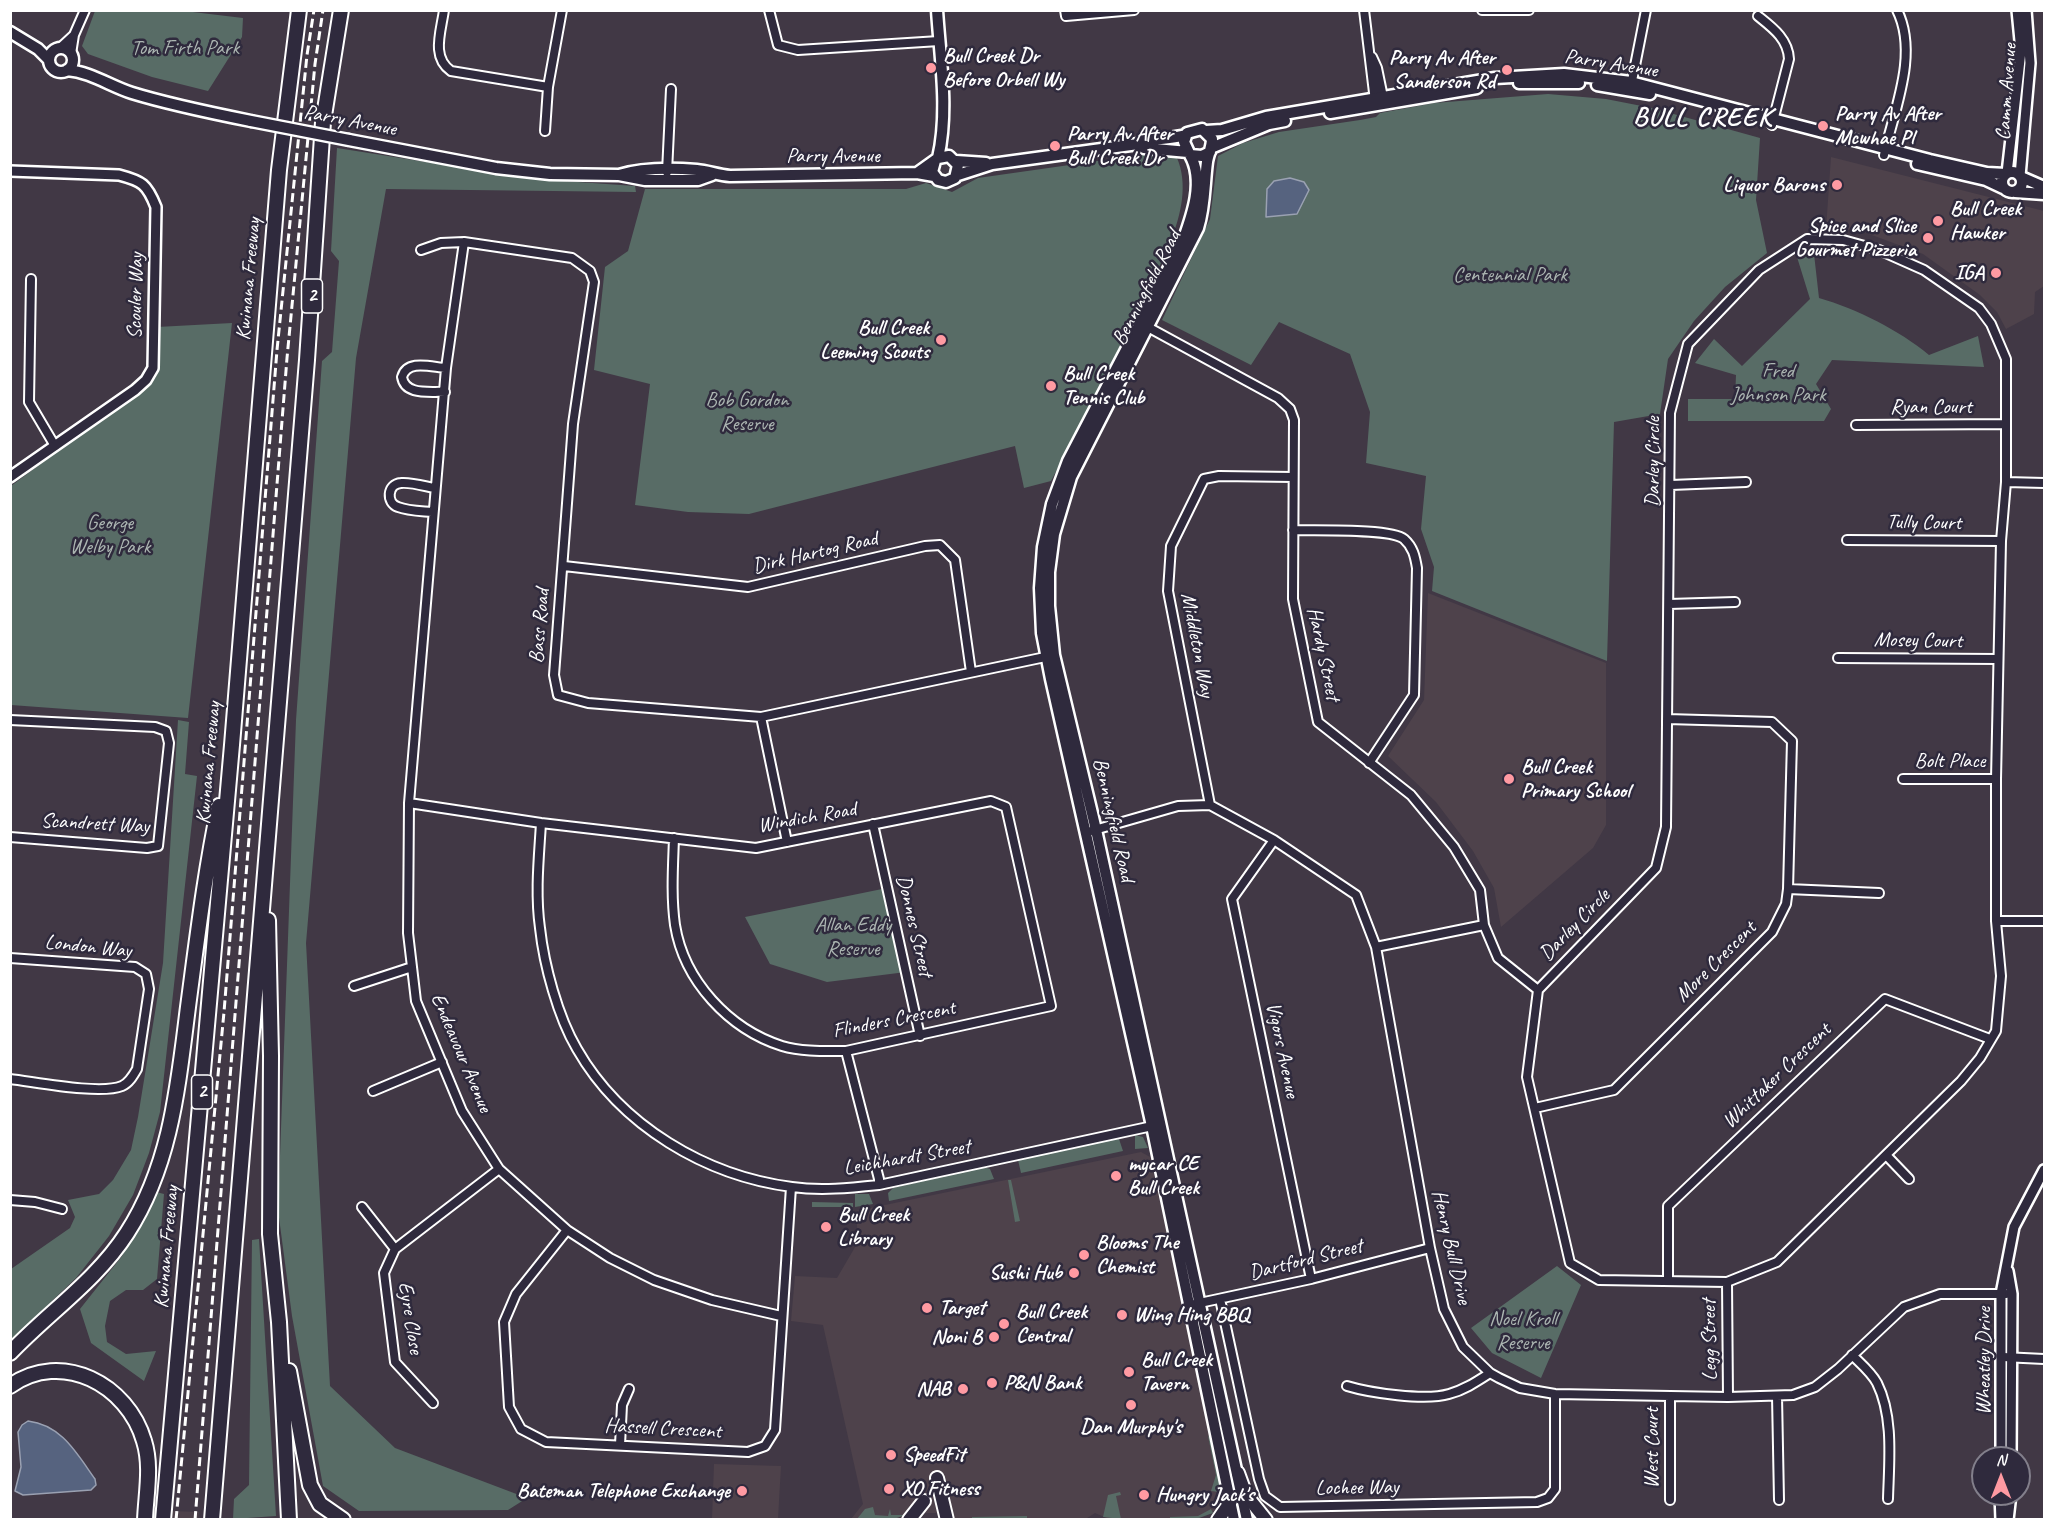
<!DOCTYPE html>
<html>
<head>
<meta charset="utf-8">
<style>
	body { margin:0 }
	#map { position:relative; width:2055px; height:1530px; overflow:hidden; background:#413845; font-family:Caveat,sans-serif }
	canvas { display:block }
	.frame { position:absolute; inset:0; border:12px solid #fff; pointer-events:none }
	.north { position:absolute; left:1971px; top:1446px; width:60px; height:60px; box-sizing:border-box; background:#2f2a3d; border:2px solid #827f8b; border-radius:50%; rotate:0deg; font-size:16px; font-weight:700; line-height:24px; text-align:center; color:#fff }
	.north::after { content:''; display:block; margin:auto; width:21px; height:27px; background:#ff9aa2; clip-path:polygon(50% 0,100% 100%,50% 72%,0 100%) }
</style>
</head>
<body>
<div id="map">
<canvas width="2055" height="1530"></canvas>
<div class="frame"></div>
<div class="north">N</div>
</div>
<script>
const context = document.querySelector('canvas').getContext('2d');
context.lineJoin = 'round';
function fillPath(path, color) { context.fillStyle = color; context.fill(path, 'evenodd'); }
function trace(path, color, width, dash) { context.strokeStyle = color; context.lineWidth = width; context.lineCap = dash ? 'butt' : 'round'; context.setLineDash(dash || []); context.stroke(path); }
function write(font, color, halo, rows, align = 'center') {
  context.font = font + ' Caveat,sans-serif'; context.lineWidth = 5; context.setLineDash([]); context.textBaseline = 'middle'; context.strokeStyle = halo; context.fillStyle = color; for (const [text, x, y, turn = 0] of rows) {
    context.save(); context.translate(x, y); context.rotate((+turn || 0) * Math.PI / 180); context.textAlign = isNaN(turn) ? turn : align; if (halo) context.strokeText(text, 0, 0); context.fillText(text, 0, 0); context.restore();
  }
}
fillPath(new Path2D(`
	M1831,157L2044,211V286L2035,292L2034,314L2006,329L1997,312L1980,295L1923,254L1861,231L1826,229Z
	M1428,593L1606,663V825L1593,848L1501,927L1494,888L1473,851L1436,802L1388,756L1424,700Z
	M1141,1152L1150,1157L1221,1478V1499L1216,1510L1196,1520L1109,1519L1095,1513L1084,1520H956L951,1513H911L894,1519H851L863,1504L823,1325L791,1321L795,1276L837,1278L858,1242L856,1211Z
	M714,1464L781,1466L778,1519H712Z
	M173,1511L199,1512L198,1519H172Z`), '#4e424b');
fillPath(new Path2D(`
	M176,10L243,18L242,37L208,91L152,77L88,54L82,46L95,11Z
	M1548,94L1606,99L1652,108L1760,138L1756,200L1767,253L1725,287L1694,321L1668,359L1660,414L1614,422L1607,661L1432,591L1434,567L1421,529L1426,476L1366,463L1370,412L1350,354L1279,322L1251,365L1162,320L1210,219L1218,156L1243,143L1279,132L1360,120L1376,117L1380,113L1434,103Z
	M337,148L535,179L635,186L636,192L386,189L356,358L306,943L330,1386L395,1448L527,1498L508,1510L359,1511L323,1486L292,1316L278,1210L296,720L322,361L332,352L339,261L331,251Z
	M1161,152L1177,158C1199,209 1152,279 1129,324L1132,326L1051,481L1024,488L1015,446L749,514L688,512L635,505L650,384L594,370L605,267L628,251L645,189H906L926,183L952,192L978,178Z
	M1814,254L1819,298C1857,309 1899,330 1929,355L1978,336L1984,367L1832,360L1816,384L1831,409L1824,421H1688V399H1735L1736,375L1695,363L1714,339L1742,366L1810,299L1797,257Z
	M232,323L188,718L11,705V486L156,377L157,327Z
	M178,720L189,722L185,774L197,776L160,1112L149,1153L133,1195L109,1236L76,1278L11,1340V1269L70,1228L75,1217L68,1200L99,1194L113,1180L131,1150L138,1117L163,963Z
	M887,888L906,972L827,982L770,964L745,917Z
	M1135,1135L1143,1137L1148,1148L1135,1149Z
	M1116,1139H1119L1123,1151L1021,1173L1018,1160Z
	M984,1167L990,1169L994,1179L889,1201L888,1193L893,1188Z
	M1008,1180H1011L1020,1221L1015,1222Z
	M156,1192L164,1194L157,1279L143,1290H126L110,1301L105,1326L107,1342L126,1354L156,1351L144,1381L91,1343L80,1309L122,1256Z
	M855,1194H869L873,1204L855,1207Z
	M812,1202L853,1203V1207H812Z
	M259,1239L276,1516L233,1519L234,1499L249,1485L252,1240Z
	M1557,1266L1581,1285L1541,1378L1492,1353L1471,1328Z
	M1208,1436L1211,1438C1216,1458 1228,1487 1218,1507L1214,1506L1219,1492L1211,1491L1216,1475Z
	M1120,1492L1121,1495L1116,1496L1121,1519L1103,1517L1108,1495Z
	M873,1507L875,1515L888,1516L890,1509L891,1515H905L894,1519H857L865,1509Z
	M1211,1509L1213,1513L1196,1519H1170V1517L1198,1516Z
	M1027,1516V1519H972V1517Z`), '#586c66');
const water = new Path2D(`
	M1290,178L1304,182L1309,190L1297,214L1266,217L1267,189L1274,181Z
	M28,1421C62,1425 77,1454 95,1479L96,1485L91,1490L23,1495L15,1491L21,1467L18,1432L22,1425Z`);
fillPath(water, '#56637f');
trace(water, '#9aa1b2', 1.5);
const minor = new Path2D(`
	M444,10C441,32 431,57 451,71L548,87
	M769,10L778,45L798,50L939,41
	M1065,10L1066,16L1134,10
	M1364,10L1375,101
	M1482,10H1529
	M1758,16C1773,28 1788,39 1789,59L1772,125
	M60,48L73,36
	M71,54L74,35L85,10
	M1372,57L1377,68L1384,102
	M1631,86L1646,10
	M545,131L548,87L562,10
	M1884,155C1894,110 1919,54 1897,10
	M667,172L671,89
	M1807,239L1843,240L1879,250L1924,270L1979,308L1991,324L2006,359V482L2001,541L1996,779V921L2001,976L1996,1031L1980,1058L1961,1081L1777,1262L1727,1282L1599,1280L1570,1263L1527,1077L1538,990L1656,868L1666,827L1670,413L1688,344L1759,270Z
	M464,242L446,368L409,803L408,933L416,1001L462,1111L499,1169L567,1230L610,1258L654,1280L712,1300L781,1316
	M421,250L441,243L464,242L572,258L590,271L594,282L573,424L554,675L558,695L588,703L761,717L1050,656
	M31,279L29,402L55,446
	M1144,325L1278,398L1290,409L1294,420L1293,599L1318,722L1411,795L1454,847L1480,890L1484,925L1498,958L1538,990
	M445,392C430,391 405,396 402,377C407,359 431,367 446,368
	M1856,425L2006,424
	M2006,482L2044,483
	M1671,485L1746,482
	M432,512C421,511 408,511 398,507C386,503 387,484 401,483C411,482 424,486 434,488
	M1293,530C1313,531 1391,528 1404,539C1413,547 1415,556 1417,568L1414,695L1369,763
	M1847,540L2001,541
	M564,566L748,587L925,546L940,545L955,560L971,672
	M1669,604L1735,602
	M1838,658L1998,659
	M761,717L787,842
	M10,720L155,727L166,731L169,743L158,846L147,848L10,837
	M1903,779H1996
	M409,803L541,823L756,848L991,801L1006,807L1051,1006L846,1051C826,1051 802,1052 782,1046C729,1029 684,981 675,925C671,896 673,867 674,838
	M1210,805L1168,591L1171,546L1204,479L1219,476L1293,477
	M541,823C539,857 535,893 540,928C544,965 558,1017 577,1049C621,1126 706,1176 792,1187C821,1191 850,1188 879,1185L1157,1125
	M873,824L920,1036
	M1091,831L1178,806L1210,805L1274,840L1356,895L1376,947L1430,1248L1444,1309L1463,1347L1490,1373L1499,1378L1520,1388L1555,1394L1728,1397L1793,1395L1815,1387L1838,1369L1904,1307L1940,1294H2006
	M1274,840L1232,899L1311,1279
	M1788,889L1879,893
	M1996,921H2044
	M1376,947L1484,925
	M10,958L135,967L146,974L149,989L137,1069C133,1076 129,1083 122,1086C100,1095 36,1082 10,1079
	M354,986L412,967
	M846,1051L879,1179V1185
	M373,1091L442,1062
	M1535,1108L1614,1090L1772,932L1786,904L1788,889L1792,741L1772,722L1667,719
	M1886,1155L1909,1179
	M10,1200L35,1202L62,1209
	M362,1207L395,1249
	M567,1230L516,1294L504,1322L509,1407L521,1429L546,1442L748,1452L765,1446L775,1430L791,1187
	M1668,1281V1206L1885,999L1990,1039
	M1727,1282L1728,1397
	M1220,1299L1259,1479L1265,1496L1280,1507L1537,1502L1548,1498L1555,1489V1394
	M1195,1304L1311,1279L1430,1248
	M1852,1355C1861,1364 1871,1372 1877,1383C1894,1417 1889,1462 1888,1499
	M2003,1357L2044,1359
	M1347,1386C1370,1393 1425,1401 1449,1394C1464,1390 1476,1382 1490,1373
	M1777,1396L1779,1500
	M433,1403L395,1362L384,1273L395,1249L499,1169
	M620,1445L622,1405L629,1389
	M1670,1500V1396`);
const tertiary = new Path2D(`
	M10,171L119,175C142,181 147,184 156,207L153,368L146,380L135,390L10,477
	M2007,173L2021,51L2017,10
	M2020,176L2030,63L2026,10
	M2008,1271L2012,1294L2011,1458
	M2001,1458V1294L2014,1227L2044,1170
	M2000,1494L2001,1520
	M2008,1520L2011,1494`);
const secondary = new Path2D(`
	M937,10C940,58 949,111 938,158
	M10,32L38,49L49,60
	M49 60a12 12 0 1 1 24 0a12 12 0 1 1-24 0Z
	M67,70C91,72 110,86 132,93C171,105 211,113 251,121
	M1519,83H1579
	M1597,85L1650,94
	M1330,113L1477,88
	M1206,131L1222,130L1266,117L1495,78L1564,74L1631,82L1930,160L1987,173L2006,174
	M349,140L496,168L550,174L619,175L645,180H698L712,175
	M1138,144L1144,148L1188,152
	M1211,148L1269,124L1285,121
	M1210,152L1202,156L1190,155L1184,142L1187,133L1202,129L1212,139C1212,147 1208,155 1207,162C1204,185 1205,206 1198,228L1071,477L1054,534L1049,572V606L1054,655L1096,830L1247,1520
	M1190,155C1205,181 1192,216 1183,241L1068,461L1052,504L1043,547L1040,588L1042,633L1051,679L1152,1126L1234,1520
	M956,161L986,163
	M1917,164L1986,180L2003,188
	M2002 182a10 10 0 1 1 20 0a10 10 0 1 1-20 0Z
	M917,173L938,158L949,156L958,165L955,178L946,182L938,180L932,172L935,161
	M619,175C642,168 672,168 697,170C708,171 718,175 730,176L917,173L934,176
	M958,175L992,164L1138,144C1144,139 1173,139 1186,135
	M2021,177L2044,187
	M2015,192L2044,194`);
const trunk = new Path2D(`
	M1238,1473L1246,1495L1266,1520
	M937,1478L947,1520
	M909,1520L924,1501
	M1218,1520L1231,1501`);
const motorway = new Path2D(`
	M268,920L271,1056L270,1234L279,1322L289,1520
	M10,1353C49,1312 96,1281 127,1233C171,1165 178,1086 188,1007C197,940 205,872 219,806
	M289,1371L310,1485L320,1504L343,1520
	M10,1386C62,1349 128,1385 144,1441C152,1466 146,1494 145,1520
	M163,1520L232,745L279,170L299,10
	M212,1520L307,360L323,122L341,10`);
trace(minor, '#fff', 12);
trace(tertiary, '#fff', 14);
trace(secondary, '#fff', 15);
trace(trunk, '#fff', 16);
trace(motorway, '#fff', 18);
trace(minor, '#2f2a3d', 8);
trace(tertiary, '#2f2a3d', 9);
trace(secondary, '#2f2a3d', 10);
trace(trunk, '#2f2a3d', 12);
trace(motorway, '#2f2a3d', 14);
trace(new Path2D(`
	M176,1520L224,1012L277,350L307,55L314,10
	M195,1520L287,358L315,64L323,10`), '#fff', 3, [9, 4.5]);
const secondaryBridge = new Path2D(`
	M251,121L349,140`);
trace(secondaryBridge, '#fff', 15, []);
trace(secondaryBridge, '#2f2a3d', 10);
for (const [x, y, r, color] of [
	[931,68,6,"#ff9aa2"],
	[1507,70,6,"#ff9aa2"],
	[1823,126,6,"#ff9aa2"],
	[1055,146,6,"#ff9aa2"],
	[1837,185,6,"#ff9aa2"],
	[1938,221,6,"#ff9aa2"],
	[1928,238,6,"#ff9aa2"],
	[1996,273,6,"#ff9aa2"],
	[941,340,6,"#ff9aa2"],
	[1051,386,6,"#ff9aa2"],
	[1509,779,6,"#ff9aa2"],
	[1116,1176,6,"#ff9aa2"],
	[826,1227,6,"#ff9aa2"],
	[1084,1255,6,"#ff9aa2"],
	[1074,1273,6,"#ff9aa2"],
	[927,1308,6,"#ff9aa2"],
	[1122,1315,6,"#ff9aa2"],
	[1004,1324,6,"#ff9aa2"],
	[994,1337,6,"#ff9aa2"],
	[1129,1372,6,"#ff9aa2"],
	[992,1383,6,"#ff9aa2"],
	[963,1389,6,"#ff9aa2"],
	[1131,1405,6,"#ff9aa2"],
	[891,1455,6,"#ff9aa2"],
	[889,1489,6,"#ff9aa2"],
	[742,1491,6,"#ff9aa2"],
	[1144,1495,6,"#ff9aa2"]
]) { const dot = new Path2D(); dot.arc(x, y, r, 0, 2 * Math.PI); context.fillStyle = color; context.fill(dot); trace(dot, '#2f2a3d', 2); }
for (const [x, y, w] of [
	[312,296,21],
	[202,1092,21]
]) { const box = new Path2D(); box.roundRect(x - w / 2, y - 17, w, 34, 4.5); context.fillStyle = '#2f2a3d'; context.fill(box); trace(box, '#fff', 1.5); }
write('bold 20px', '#fff', null, [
	["2",312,296],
	["2",202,1092]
]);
write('21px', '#acb6b2', '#2f2a3d', [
	["Tom Firth Park",185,48],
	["Centennial Park",1510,275],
	["Fred",1778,371],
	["Johnson Park",1778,395],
	["Bob Gordon",747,400],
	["Reserve",747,424],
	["George",110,523],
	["Welby Park",110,547],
	["Allan Eddy",853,925],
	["Reserve",853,949],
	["Noel Kroll",1523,1319],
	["Reserve",1523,1343]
]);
write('bold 21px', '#fff', '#2f2a3d', [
	["Bull Creek Dr",943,56],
	["Before Orbell Wy",943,80],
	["Parry Av After",1495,58,"right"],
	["Sanderson Rd",1495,82,"right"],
	["Parry Av After",1835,114],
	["Mcwhae Pl",1835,138],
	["Parry Av After",1067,134],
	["Bull Creek Dr",1067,158],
	["Liquor Barons",1825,185,"right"],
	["Bull Creek",1950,209],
	["Hawker",1950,233],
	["Spice and Slice",1916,226,"right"],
	["Gourmet Pizzeria",1916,250,"right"],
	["IGA",1984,273,"right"],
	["Bull Creek",929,328,"right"],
	["Leeming Scouts",929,352,"right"],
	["Bull Creek",1063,374],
	["Tennis Club",1063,398],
	["Bull Creek",1521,767],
	["Primary School",1521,791],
	["mycar CE",1128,1164],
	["Bull Creek",1128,1188],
	["Bull Creek",838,1215],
	["Library",838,1239],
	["Blooms The",1096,1243],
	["Chemist",1096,1267],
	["Sushi Hub",1062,1273,"right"],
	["Target",939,1308],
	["Bull Creek",1016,1312],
	["Central",1016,1336],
	["Wing Hing BBQ",1134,1315],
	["Noni B",982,1337,"right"],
	["Bull Creek",1141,1360],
	["Tavern",1141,1384],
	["P&N Bank",1004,1383],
	["NAB",951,1389,"right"],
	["Dan Murphy's",1131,1427,"center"],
	["SpeedFit",903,1455],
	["XO Fitness",901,1489],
	["Bateman Telephone Exchange",730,1491,"right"],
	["Hungry Jack's",1156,1495]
], 'left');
write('21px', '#fff', '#2f2a3d', [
	["Parry Avenue",1611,64,9],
	["Camm Avenue",2007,92,-86],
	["Parry Avenue",350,121,11],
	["Parry Avenue",833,156],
	["Kwinana Freeway",249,279,-85],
	["Benningfield Road",1147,288,-63],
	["Scouler Way",136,296,-89],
	["Ryan Court",1931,407],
	["Darley Circle",1653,462,-90],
	["Tully Court",1924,523,1],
	["Dirk Hartog Road",815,553,-13],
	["Bass Road",540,626,-85],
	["Mosey Court",1918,641,1],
	["Middleton Way",1197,645,79],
	["Hardy Street",1323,654,78],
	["Bolt Place",1950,761],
	["Kwinana Freeway",209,763,-85],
	["Windich Road",807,818,-10],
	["Benningfield Road",1113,820,77],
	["Scandrett Way",95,824,3],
	["Darley Circle",1575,925,-46],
	["Donnes Street",914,926,77],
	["London Way",88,947,6],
	["More Crescent",1716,962,-45],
	["Flinders Crescent",894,1020,-11],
	["Vigors Avenue",1282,1050,78],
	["Endeavour Avenue",461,1053,67],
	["Whittaker Crescent",1777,1076,-44],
	["Leichhardt Street",907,1158,-10],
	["Kwinana Freeway",167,1247,-85],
	["Henry Bull Drive",1451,1247,77],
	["Dartford Street",1306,1260,-14],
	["Eyre Close",410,1318,81],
	["Legg Street",1710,1340,-91],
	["Wheatley Drive",1984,1361,-90],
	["Hassell Crescent",663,1429,3],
	["West Court",1652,1448,-90],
	["Lochee Way",1357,1488,-1]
]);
context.letterSpacing = '1.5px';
write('bold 27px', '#fff', '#2f2a3d', [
	["BULL CREEK",1703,118]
]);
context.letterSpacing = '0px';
</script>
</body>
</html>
